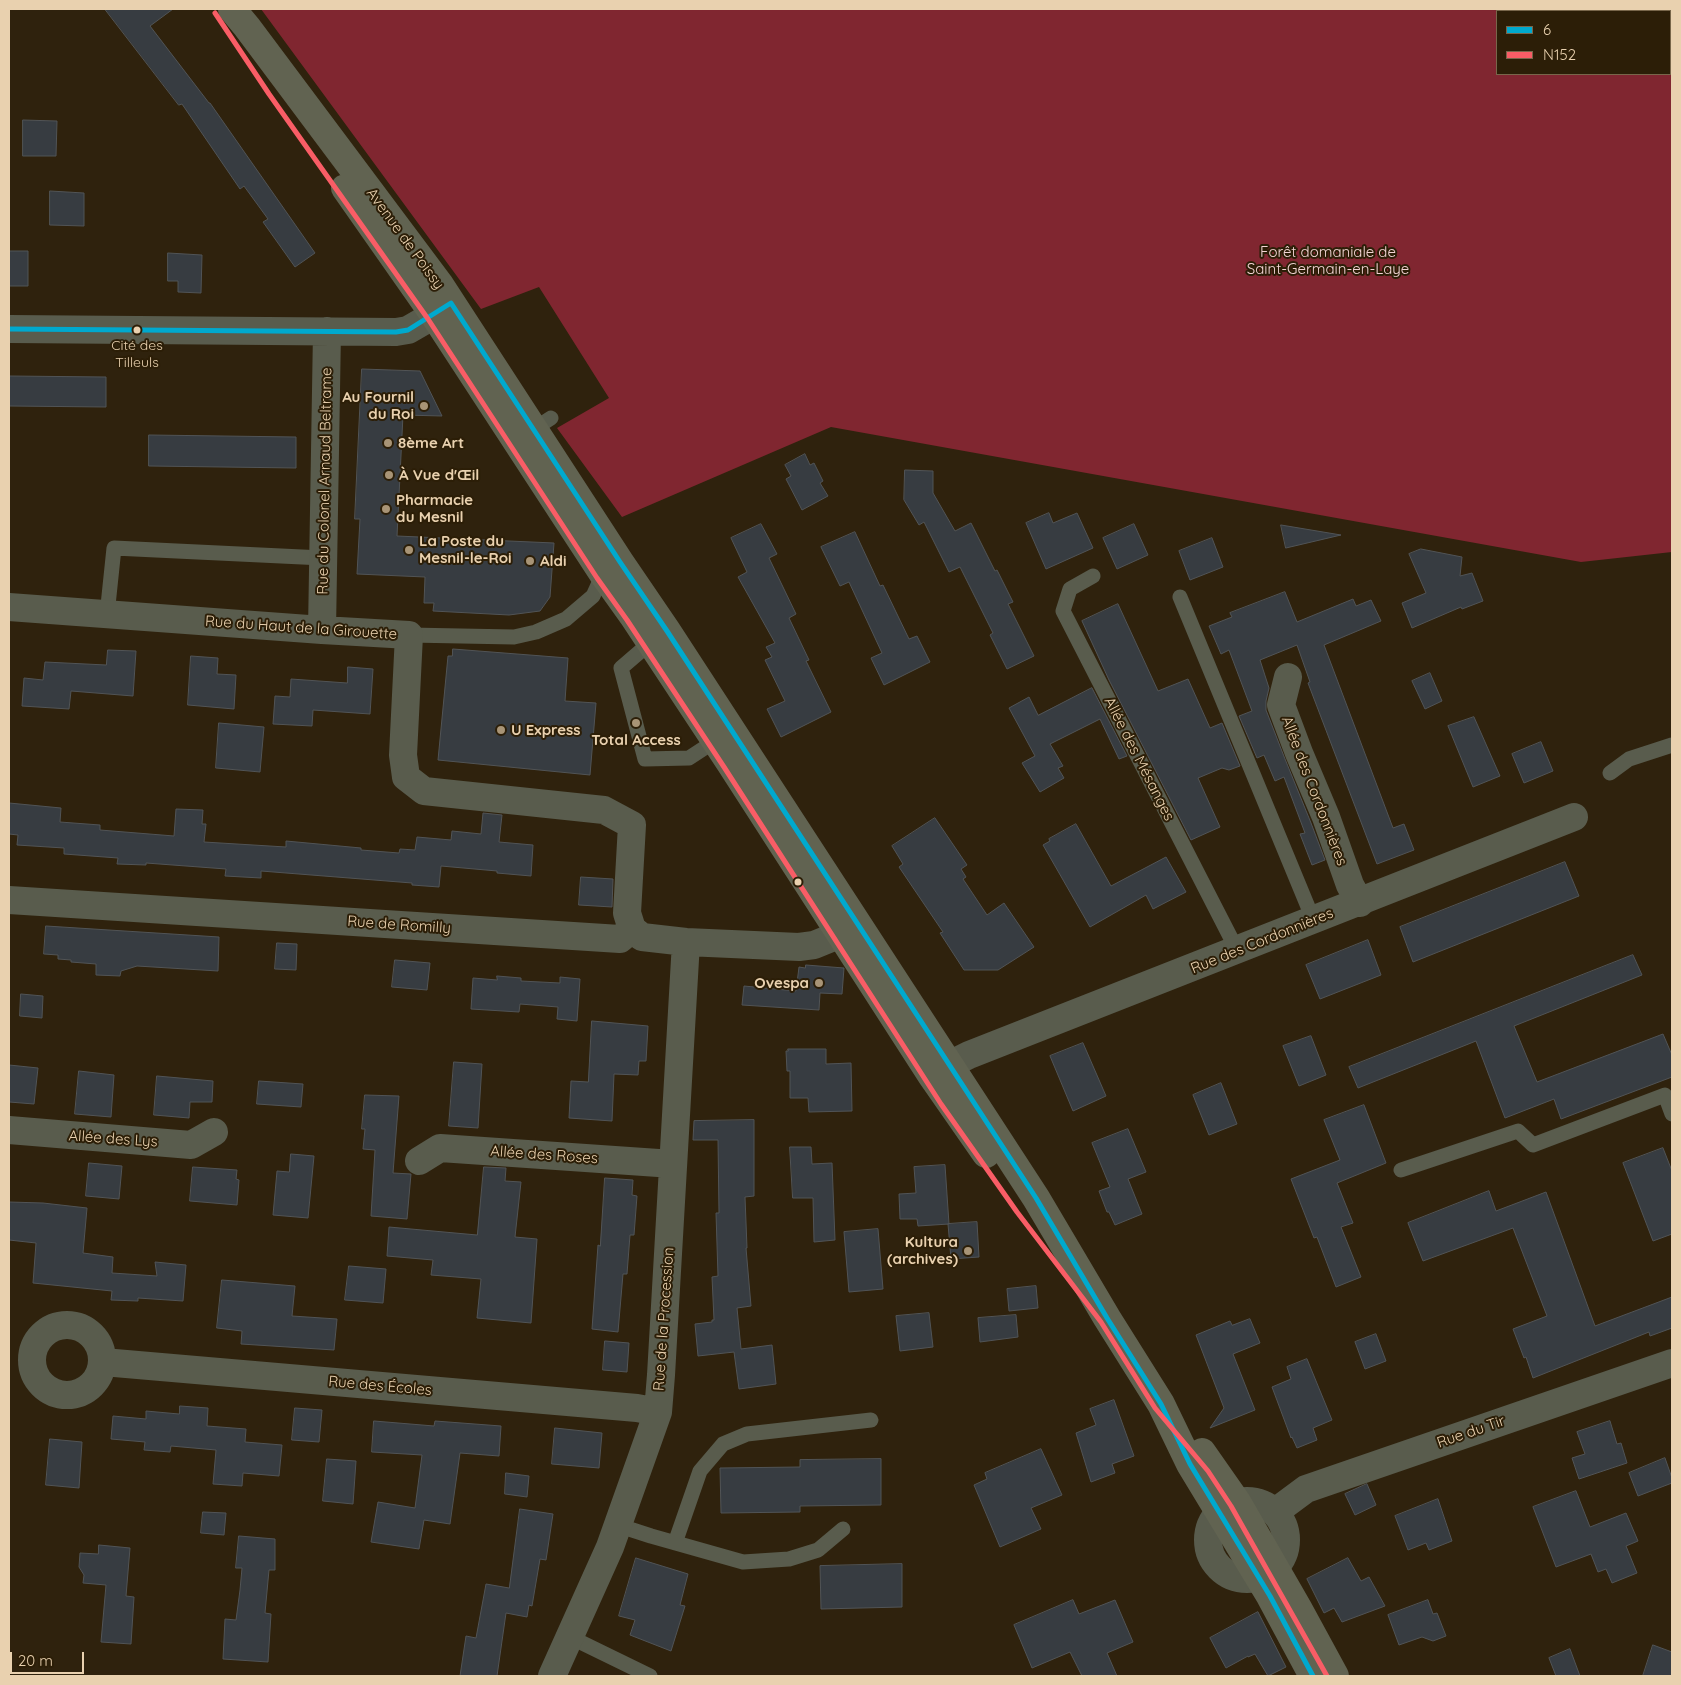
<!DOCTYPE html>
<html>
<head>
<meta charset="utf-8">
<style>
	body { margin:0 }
	#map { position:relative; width:1681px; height:1685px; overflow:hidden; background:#2f220d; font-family:Quicksand,sans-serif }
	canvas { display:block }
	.frame { position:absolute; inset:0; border:10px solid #e9d1af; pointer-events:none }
	.legend { position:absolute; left:1496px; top:10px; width:175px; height:65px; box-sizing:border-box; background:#2c1e07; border:1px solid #78664a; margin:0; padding:6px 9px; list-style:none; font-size:15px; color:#e9d1af }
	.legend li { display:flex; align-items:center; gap:10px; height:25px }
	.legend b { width:25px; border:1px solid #78664a }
	.scale { position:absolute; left:10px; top:1652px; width:74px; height:22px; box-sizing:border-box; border:2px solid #e9d1af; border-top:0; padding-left:6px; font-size:15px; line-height:18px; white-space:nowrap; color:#e9d1af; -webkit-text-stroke:4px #2c1e07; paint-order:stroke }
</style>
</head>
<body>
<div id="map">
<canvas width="1681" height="1685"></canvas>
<div class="frame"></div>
<ul class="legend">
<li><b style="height:6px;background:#00a9ce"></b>6</li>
<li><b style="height:6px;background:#f95d66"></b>N152</li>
</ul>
<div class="scale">20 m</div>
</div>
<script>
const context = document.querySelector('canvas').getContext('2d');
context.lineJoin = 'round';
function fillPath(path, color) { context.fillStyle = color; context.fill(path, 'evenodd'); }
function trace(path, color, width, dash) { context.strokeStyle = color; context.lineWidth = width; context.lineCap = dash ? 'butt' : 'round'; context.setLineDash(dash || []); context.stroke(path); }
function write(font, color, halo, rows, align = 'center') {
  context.font = font + ' Quicksand,sans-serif'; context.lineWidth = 4; context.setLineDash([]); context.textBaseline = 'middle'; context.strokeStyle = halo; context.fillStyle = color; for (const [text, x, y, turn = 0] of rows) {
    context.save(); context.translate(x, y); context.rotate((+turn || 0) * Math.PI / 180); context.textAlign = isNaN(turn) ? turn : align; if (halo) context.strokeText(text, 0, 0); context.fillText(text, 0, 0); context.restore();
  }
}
fillPath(new Path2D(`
	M261,9H1672V552L1581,562L831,427L622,517L557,428L609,398L539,287L481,309ZM1497,11H1670V74H1497Z`), '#802630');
const building = new Path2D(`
	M105,9H173L150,26L209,103H210L315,253L295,267L263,222L268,219L244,186L240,189L182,104L179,105Z
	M23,120L57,121L56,156H23Z
	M50,191L84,193V226L50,225Z
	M9,251H28V286H9Z
	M168,253L202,255L201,293L178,292V281H168Z
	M362,369L420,371L442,416L403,415L397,536L554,543L550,597L540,611L509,615L433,611L434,603H424L425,577L357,574L360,519H355Z
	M9,376L106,377V407L9,406Z
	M149,435L296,437V468L149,466Z
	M805,454L810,465L814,463L823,481L820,483L828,496L802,510L786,479L791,476L785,465Z
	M905,470L933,471V493L955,531L971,523L995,571L997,570L1013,602L1008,604L1034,656L1007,669L990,635L993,633L960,567L949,572L924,522L919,525L904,500Z
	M1049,513L1053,523L1077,513L1093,548L1046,569L1026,523Z
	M761,524L777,554L769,558L796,614L789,618L809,660L806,661L831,712L781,737L767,709L785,701L765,660L772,657L766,647L775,643L738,577L747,572L731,538Z
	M1134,524L1148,555L1117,569L1103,538Z
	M1281,525L1341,535L1286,548Z
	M855,532L880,586L883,585L909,639L917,636L930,662L884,685L871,658L882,653L849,582L840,586L821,547Z
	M1212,538L1223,567L1190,580L1179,551Z
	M1421,549L1462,557L1460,576L1472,573L1483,601L1462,609L1461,607L1412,628L1402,603L1426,593L1409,554Z
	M1285,592L1297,622L1353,599L1356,606L1371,600L1381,621L1324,645L1393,828L1404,824L1414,850L1377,864L1308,683L1310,682L1297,645L1260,660L1269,688L1266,701V710L1285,759L1311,823L1325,860L1312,865L1300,834L1305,833L1284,777L1275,781L1264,755L1257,758L1239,716L1252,711L1229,650L1221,654L1209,626L1232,617L1230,613Z
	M1118,604L1158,691L1188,679L1210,728L1222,723L1240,766L1229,770L1222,768L1198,778L1220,827L1191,840L1109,680L1082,621Z
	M453,649L568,658L565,701L596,703L590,775L438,760L448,656H452Z
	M108,650L136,651L133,696L71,691L69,709L22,706L24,678L43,680L45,662L106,665Z
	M191,656L218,658L217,674L236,675L234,709L188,705Z
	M348,667L373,669L370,714L313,710L312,726L273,724L275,696L290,697L291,679L347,683Z
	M1430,673L1442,701L1425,709L1412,681Z
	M1092,688L1127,756L1119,759L1100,719L1050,744L1063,766L1058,768L1064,778L1040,792L1022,763L1035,756L1009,708L1029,697L1038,715Z
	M1474,717L1500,776L1473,787L1448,726Z
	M219,723L264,727L260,772L216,768Z
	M1541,742L1553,771L1524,783L1512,754Z
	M9,803L61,808L60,822L100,825V830L174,836L176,809L203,810L202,824H206L204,842L286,847V841L361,848V850L399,853L400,849L415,850L417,837L451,840L452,831L481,834L483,813L502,815L499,842L533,845L531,876L497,873V871L441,866L439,887L412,885V883L261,871V878L225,876L226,869L146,863V865L117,864L118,858L64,854V848L17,845L18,835L9,834Z
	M935,818L967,865L961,869L966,877L963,879L987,915L1004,903L1034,947L998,970H964L940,933L943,932L899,867L903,864L892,846Z
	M1076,824L1111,886L1166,857L1186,892L1153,909L1146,895L1090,927L1043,845L1050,841L1049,839Z
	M1565,862L1579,896L1413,962L1400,927Z
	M581,877L613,879L612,907L579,905Z
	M46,926L219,937L218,971L137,966L121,971L120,976L96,975V964L71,962V960L58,959V955L44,954Z
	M1368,940L1381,975L1320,999L1306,965Z
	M277,943L297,944L296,970L275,969Z
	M1633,955L1642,975L1514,1026L1537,1082L1663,1034L1672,1055V1077L1561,1119L1554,1099L1505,1118L1476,1041L1358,1088L1349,1067Z
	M395,960L430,963L427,990L392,987Z
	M806,965L844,968L842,994L820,993L819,1010L742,1005L744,986L796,991L799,967L805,968Z
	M497,976L521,978V981L560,983V977L580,979L577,1021L557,1019L558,1007L520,1004L519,1012L471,1009L473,978L497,980Z
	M21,994L43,996L42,1018L20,1016Z
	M592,1021L648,1026L646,1061H639L638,1075L614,1074L612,1121L569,1118L571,1081L588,1082Z
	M1311,1036L1326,1075L1299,1086L1283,1046Z
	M1083,1043L1106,1096L1073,1111L1050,1056Z
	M788,1049H826V1064L851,1063L852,1111L809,1112L808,1098H790V1071H787L786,1051H788Z
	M454,1062L482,1064L478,1128L449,1126Z
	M9,1065L38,1068L34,1104L9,1102Z
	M79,1071L114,1075L111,1117L75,1114Z
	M157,1076L213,1081L212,1102H190L189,1118L154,1115Z
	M259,1081L303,1084L301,1107L257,1104Z
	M1221,1083L1237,1124L1209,1135L1193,1095Z
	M365,1095L399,1096L393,1173L411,1174L407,1219L371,1216L375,1150L363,1149L365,1129H362Z
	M1364,1105L1386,1163L1337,1183L1353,1223L1341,1227L1361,1277L1336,1287L1317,1237L1314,1238L1291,1179L1340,1160L1324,1120Z
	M754,1120V1196L745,1197L747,1248H746L751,1306L737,1308L741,1349L772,1345L776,1384L739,1389L734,1352L698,1356L695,1324L712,1322V1320H714L712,1277L718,1276L716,1213H719L718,1140H693L694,1121Z
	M1128,1129L1146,1172L1128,1179L1142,1214L1115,1225L1109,1212H1107L1099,1191L1110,1187L1092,1143Z
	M790,1147H811L812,1164L832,1163L835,1240L814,1242L813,1198H793Z
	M1663,1148L1672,1171V1234L1653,1241L1623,1163Z
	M291,1154L314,1156L308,1218L273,1215L277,1171L289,1172Z
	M89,1163L122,1166L119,1199L86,1196Z
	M945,1165L949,1224L918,1226L917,1219H900L899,1194L916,1193L914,1167Z
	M193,1167L237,1170L236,1179L239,1180L237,1205L190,1201Z
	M484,1167L506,1168L505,1181L521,1182L515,1237L537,1239L531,1323L477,1318L481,1279L431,1275L433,1260L387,1256L389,1227L477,1235Z
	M605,1178L633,1180L632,1195L637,1196L634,1235H630L627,1274H623L618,1332L592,1329L598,1245L600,1246Z
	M1489,1191L1496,1211L1546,1192L1595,1326L1672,1297V1328L1650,1336L1649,1332L1533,1378L1526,1357L1524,1358L1513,1329L1547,1316L1513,1228L1423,1261L1408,1223Z
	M9,1202L43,1203L87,1208L83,1253L113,1257L112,1273L157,1276L155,1262L186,1265L183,1301L138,1298V1301L111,1300L112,1291L33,1283L36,1243L9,1240Z
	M977,1222L979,1257L951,1259L948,1224Z
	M878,1229L883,1289L849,1292L844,1232Z
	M349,1266L386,1269L383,1303L345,1300Z
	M222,1280L295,1286L292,1316L337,1319L334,1350L241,1344L242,1331L217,1328Z
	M1036,1286L1038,1308L1009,1311L1007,1289Z
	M929,1313L933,1347L900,1351L896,1316Z
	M1016,1315L1018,1337L980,1342L978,1318Z
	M1250,1319L1260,1343L1233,1354L1255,1410L1210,1428L1224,1408L1196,1335L1230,1321L1232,1325Z
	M1376,1334L1386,1361L1365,1369L1355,1342Z
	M605,1341L629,1343L627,1372L603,1370Z
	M1307,1359L1332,1420L1313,1428L1317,1440L1297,1448L1292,1437L1291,1438L1272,1387L1291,1379L1287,1367Z
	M1114,1400L1134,1456L1112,1464L1115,1473L1091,1482L1076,1433L1096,1425L1090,1409Z
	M180,1406L208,1408L207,1426L246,1429L245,1442L282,1445L279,1476L243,1473L242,1486L213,1484L216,1450L171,1446L170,1452L144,1450L145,1442L111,1439L113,1416L146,1419V1411L179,1414Z
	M295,1408L322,1410L319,1442L292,1440Z
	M374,1421L434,1426L435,1421L501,1426L499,1456L460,1453L450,1524L424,1520L419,1549L371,1542L378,1502L415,1508L422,1455L372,1452Z
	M1610,1421L1617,1444L1621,1443L1627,1463L1579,1479L1572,1458L1585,1454L1577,1432Z
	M555,1428L602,1433L599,1468L552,1464Z
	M50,1439L82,1442L79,1488L46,1485Z
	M1041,1449L1062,1495L1031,1508L1041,1529L1000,1547L974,1485L987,1479L985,1473Z
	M1665,1458L1672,1478V1483L1638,1496L1629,1473Z
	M327,1459L356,1461L353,1504L323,1501Z
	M881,1459V1505L800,1506V1512L721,1513L720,1468L800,1467V1460Z
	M506,1473L529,1476L527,1497L505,1494Z
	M1367,1484L1376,1505L1355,1515L1345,1494Z
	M1576,1491L1590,1527L1626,1513L1638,1541L1626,1546L1637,1573L1612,1583L1606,1569L1598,1572L1591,1554L1556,1567L1533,1507Z
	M1438,1499L1452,1541L1429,1550L1426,1543L1408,1550L1395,1516Z
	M520,1509L553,1514L546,1560L540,1559L532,1606L529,1605L527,1617L506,1613L497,1676H460L466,1636L476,1638L486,1584L509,1588Z
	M203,1512L226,1513L224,1535L201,1533Z
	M239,1536L275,1539V1570H269L265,1613L271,1614L268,1662L223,1659L225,1619L236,1620L240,1590L242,1568H236Z
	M99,1545L130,1548L126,1596L134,1597L131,1644L101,1642L106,1585L83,1583L84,1575L79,1567L80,1553L98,1554Z
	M636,1558L688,1574L680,1605L685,1606L671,1651L630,1635L635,1620L619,1616Z
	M1348,1558L1361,1581L1369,1577L1385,1606L1342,1622L1334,1608L1324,1613L1307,1579Z
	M902,1564V1607L821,1609L820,1566Z
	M1073,1600L1079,1614L1115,1600L1133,1642L1107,1653L1117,1676H1082L1070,1652L1032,1668L1014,1625Z
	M1428,1600L1433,1614L1437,1613L1446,1636L1433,1641L1422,1637L1399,1645L1388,1615Z
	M1258,1612L1286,1667L1268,1676L1255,1654L1248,1657V1656L1226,1668L1210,1638Z
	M1653,1645L1672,1652V1676H1643Z
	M1570,1649L1580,1676H1556L1549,1658Z`);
fillPath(building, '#373c41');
trace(building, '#515456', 1);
trace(new Path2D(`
	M534,429L551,418
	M1093,576L1070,589L1063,611L1237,950
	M1180,597L1313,919
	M107,615L114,548L323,558
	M409,635L514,637L536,632L566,619L593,596L603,574
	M650,643L621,668L645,759L689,758L715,741
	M1610,773L1629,759L1672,745
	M1401,1170L1518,1131L1533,1145L1665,1095L1672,1114
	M617,1525L651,1536L743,1562L789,1559L818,1550L843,1529
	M675,1543L700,1471L723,1444L747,1434L871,1420
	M570,1637L650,1676`), '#595c4d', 15);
trace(new Path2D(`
	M9,329L396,332L408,330L434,315
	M9,607L322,630L409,635L403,755L406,777L424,791L604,810L632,825L627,913L632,929L642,937L686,942L799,947L814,945L841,934
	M322,630L327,331
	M1288,677L1281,705L1299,753L1326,817L1350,885L1360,903
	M9,900L620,939L632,929
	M949,1065L969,1055C1171,976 1373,897 1574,817
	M9,1130L191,1145L214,1132
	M419,1161L440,1148L673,1164
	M32 1360a35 35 0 1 1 70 0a35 35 0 1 1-70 0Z
	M103,1362L637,1408L658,1412
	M1208 1540a39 39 0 1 1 78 0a39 39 0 1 1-78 0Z
	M1275,1512L1306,1489L1672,1363
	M552,1676L610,1547L658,1412L661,1375L686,942`), '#595c4d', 28);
trace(new Path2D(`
	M232,9L247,27L440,285L620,562L667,631L1036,1198L1107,1318L1161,1404L1190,1464L1270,1596L1313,1676
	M345,188L434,315L603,574L633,616L730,763L931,1075L986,1154
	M1202,1452L1237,1502L1298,1608L1335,1676`), '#616351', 28);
trace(new Path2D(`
	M9,329L396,332L408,330L451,303L620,562L667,631L1036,1198L1107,1318L1161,1404L1190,1464L1270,1596L1313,1676`), '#00a9ce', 5);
trace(new Path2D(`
	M215,13L269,94L428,319L597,578L627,620L724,767L941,1104L1017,1212L1101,1322L1155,1408L1208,1471L1231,1506L1327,1676`), '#f95d66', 5);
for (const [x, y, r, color] of [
	[137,330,4.5,"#e9d1af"],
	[424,406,5,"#a89476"],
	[388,443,5,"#a89476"],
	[389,475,5,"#a89476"],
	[386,509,5,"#a89476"],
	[409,550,5,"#a89476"],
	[530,561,5,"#a89476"],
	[636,723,5,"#a89476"],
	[501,730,5,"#a89476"],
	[798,882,4.5,"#e9d1af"],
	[819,983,5,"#a89476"],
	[968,1251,5,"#a89476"]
]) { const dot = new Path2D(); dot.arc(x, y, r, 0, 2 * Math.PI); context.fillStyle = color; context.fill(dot); trace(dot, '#2c1e07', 2); }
write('14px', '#e9d1af', '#2c1e07', [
	["Cité des",137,346],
	["Tilleuls",137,363]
]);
write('15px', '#e9d1af', '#2c1e07', [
	["Avenue de Poissy",405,239,54],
	["Rue du Colonel Arnaud Beltrame",325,481,-89],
	["Rue du Haut de la Girouette",301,628,4],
	["Allée des Mésanges",1139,759,63],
	["Allée des Cordonnières",1314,791,69],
	["Rue de Romilly",399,925,4],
	["Rue des Cordonnières",1262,941,-22],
	["Allée des Lys",113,1139,4],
	["Allée des Roses",544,1155,4],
	["Rue de la Procession",664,1319,-86],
	["Rue des Écoles",380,1386,5],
	["Rue du Tir",1471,1432,-19]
]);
write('15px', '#f3d5d5', '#2c1e07', [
	["Forêt domaniale de",1328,252],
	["Saint-Germain-en-Laye",1328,269]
]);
write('bold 15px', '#e9d1af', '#2c1e07', [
	["Au Fournil",414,397,"right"],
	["du Roi",414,414,"right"],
	["8ème Art",398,443],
	["À Vue d'Œil",399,475],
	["Pharmacie",396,500],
	["du Mesnil",396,517],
	["La Poste du",419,541],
	["Mesnil-le-Roi",419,558],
	["Aldi",540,561],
	["U Express",511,730],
	["Total Access",636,740,"center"],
	["Ovespa",809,983,"right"],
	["Kultura",958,1242,"right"],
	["(archives)",958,1259,"right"]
], 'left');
</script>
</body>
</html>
